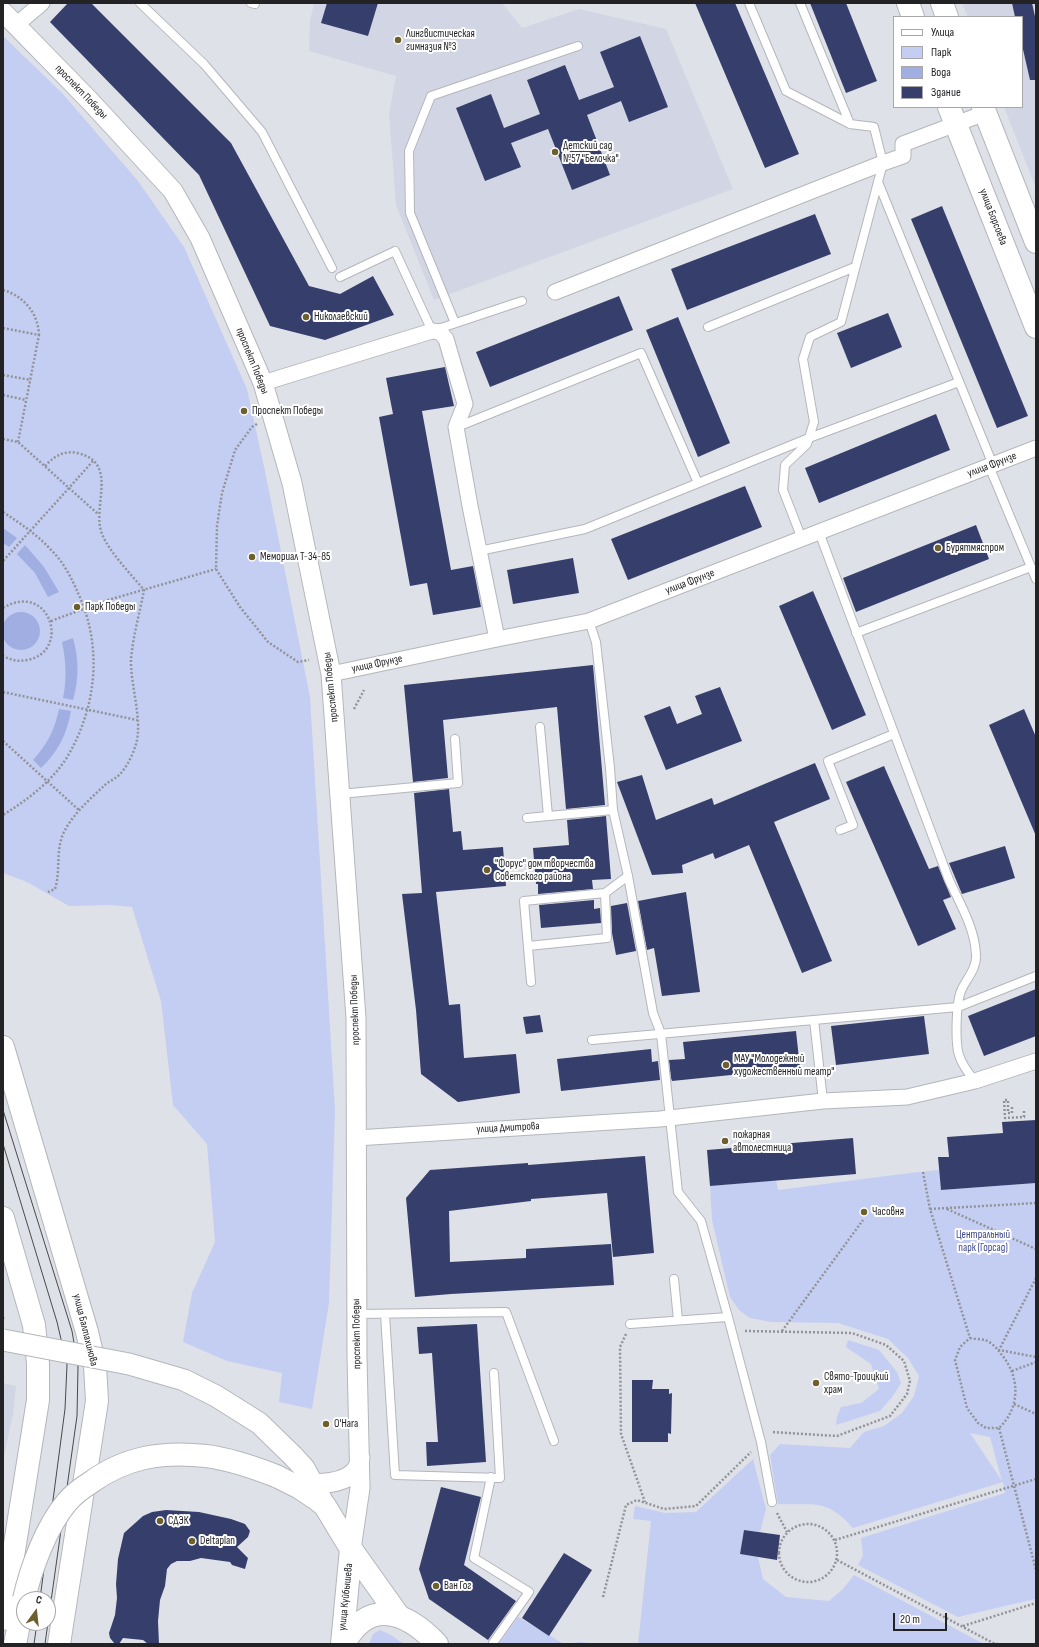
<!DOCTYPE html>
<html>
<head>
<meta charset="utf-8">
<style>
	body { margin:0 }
	#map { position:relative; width:1039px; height:1647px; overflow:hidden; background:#dfe1e8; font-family:"Sofia Sans Condensed",sans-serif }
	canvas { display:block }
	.frame { position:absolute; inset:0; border:4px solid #232326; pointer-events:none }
	.legend { position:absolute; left:893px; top:16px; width:130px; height:92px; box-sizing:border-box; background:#fff; border:1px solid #a7a7a8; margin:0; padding:5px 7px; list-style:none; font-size:12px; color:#232326 }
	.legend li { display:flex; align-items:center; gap:8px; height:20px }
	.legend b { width:20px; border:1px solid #a7a7a8 }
	.north { position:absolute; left:16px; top:1591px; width:40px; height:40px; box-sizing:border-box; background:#fff; border:1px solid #a7a7a8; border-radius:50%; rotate:15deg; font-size:11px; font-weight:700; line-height:16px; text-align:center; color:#232326 }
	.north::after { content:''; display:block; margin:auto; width:14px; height:18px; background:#6e602d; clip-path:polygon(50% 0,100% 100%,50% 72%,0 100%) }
	.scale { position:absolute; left:893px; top:1613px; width:54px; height:18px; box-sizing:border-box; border:2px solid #232326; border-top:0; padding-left:5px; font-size:12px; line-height:14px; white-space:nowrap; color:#232326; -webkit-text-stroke:3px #fff; paint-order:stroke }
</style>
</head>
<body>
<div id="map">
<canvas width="1039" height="1647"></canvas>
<div class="frame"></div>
<ul class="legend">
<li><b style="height:5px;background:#fff"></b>Улица</li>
<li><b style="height:11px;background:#c4cef2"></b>Парк</li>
<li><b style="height:11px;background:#a1aee2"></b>Вода</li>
<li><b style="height:11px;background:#363f6b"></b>Здание</li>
</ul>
<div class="north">С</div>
<div class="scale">20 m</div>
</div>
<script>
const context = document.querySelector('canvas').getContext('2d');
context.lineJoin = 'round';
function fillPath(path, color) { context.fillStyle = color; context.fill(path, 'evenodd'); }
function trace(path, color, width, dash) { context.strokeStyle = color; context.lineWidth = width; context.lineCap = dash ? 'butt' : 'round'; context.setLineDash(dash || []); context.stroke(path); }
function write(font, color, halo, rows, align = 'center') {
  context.font = font + ' "Sofia Sans Condensed",sans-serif'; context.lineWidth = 4; context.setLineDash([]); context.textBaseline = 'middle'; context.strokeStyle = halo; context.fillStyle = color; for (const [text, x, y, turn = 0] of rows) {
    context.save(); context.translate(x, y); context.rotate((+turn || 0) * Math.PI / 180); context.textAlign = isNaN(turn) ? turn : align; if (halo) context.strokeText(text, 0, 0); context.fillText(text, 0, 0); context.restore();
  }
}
fillPath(new Path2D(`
	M314,3H502L522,28L579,9L666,29L733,189L434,300L396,205L389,114L396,76L309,51L310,21Z
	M962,3H1036V188L1004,107H1022V17H968Z
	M3,1383L16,1386L13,1415L3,1460Z`), '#d2d6e4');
fillPath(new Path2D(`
	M3,36L62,93L138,181L184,247L247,389L265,471L310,697L335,1110L329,1303L312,1409L279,1402L282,1373L227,1361L183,1342L192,1293L215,1242L207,1144L173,1105L161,1001L132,907L110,905L69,906L27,882L3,873Z
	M939,1170L941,1190L1036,1183V1603L1035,1599L958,1617L858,1565L863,1555L861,1538L1005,1493L1003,1482L853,1528C825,1497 814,1506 778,1504L770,1455L780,1444L850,1448L864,1432L884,1426L902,1413L914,1396L919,1376L908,1358L888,1339L838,1323L771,1322L750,1318L739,1310L730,1297L712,1220L710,1186L776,1180L778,1190L910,1173ZM970,1433L990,1437L1002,1481Z
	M848,1340L879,1350L897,1372L901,1383L893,1396L880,1411L836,1425L837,1417L841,1407L861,1403L879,1389L871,1364L846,1347Z
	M753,1459L766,1509L760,1532L744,1530L740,1554L758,1557L763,1579L786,1597L829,1601L843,1589L854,1575L984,1644H638L651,1521L633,1519L635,1506L665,1513L696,1512Z
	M518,1617L564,1644L580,1642L598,1644H499Z
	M380,1630L391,1635L404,1644H369L373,1634Z`), '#c4cef2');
fillPath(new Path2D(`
	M3,528L17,538L9,547L3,543Z
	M25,545L44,567L59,592L48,597L35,573L17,554Z
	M2 631a19 19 0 1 1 38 0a19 19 0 1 1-38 0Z
	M73,638C79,659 79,679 73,700L63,698C67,679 66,661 62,642Z
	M59,709L71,711C67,734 58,752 41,768L33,760C47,745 55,729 59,709Z`), '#a1aee2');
fillPath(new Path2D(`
	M68,3H91L231,143L309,286L340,294L373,276L394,315L325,340L270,326L199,175L50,22Z
	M327,3H378L368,36L321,23Z
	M695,3H735L799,154L765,168Z
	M810,3H846L877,81L846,93Z
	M1012,3H1032L1036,21V80H1030L1022,45V17H1015Z
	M640,36L668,107L629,122L621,101L587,115L610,175L572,190L548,129L511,143L521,167L485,181L456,108L491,94L504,128L540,114L527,80L565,65L579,100L614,87L600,52Z
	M942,206L1028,416L997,428L911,219Z
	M815,214L831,254L687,310L671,269Z
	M619,296L633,330L490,387L476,352Z
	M888,313L902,347L851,368L837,333Z
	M678,317L730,443L698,457L646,330Z
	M445,367L454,406L422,411L451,570L473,566L481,607L433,615L427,583L410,586L379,417L393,414L386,378Z
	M936,414L950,450L819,503L805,468Z
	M745,486L762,527L628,580L611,539Z
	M976,525L989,559L856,612L843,578Z
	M573,558L579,593L513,604L507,570Z
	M813,591L866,715L832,730L779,606Z
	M593,665L605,805L566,809L557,707L443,720L448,778L413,782L404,685Z
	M720,687L742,741L666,770L644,716L670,706L677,724L702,714L695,696Z
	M1024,709L1036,737V836L989,725Z
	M815,763L830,799L774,822L832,961L802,973L749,845L715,859L713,853L682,865L683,873L652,875L617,782L642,775L656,820L712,798L714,805Z
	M884,766L929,869L938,866L951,897L943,900L956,929L918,946L846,782Z
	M449,789L453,832L461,831L463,850L503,847L506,886L436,892L449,1005L460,1004L464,1058L516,1054L520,1093L458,1102L421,1074L416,1010L402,894L422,893L414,793Z
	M606,816L611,879L592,880L593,889L538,894V884H536L533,848L569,845L567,820Z
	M1005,846L1015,878L962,894L949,863Z
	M686,892L700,992L662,996L654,948L647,950L638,901Z
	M594,900V909L600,908L601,923L541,928L539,905Z
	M627,903L636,951L616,955L612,933L611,906Z
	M1036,989V1036L984,1056L968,1016Z
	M540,1015L543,1032L526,1034L523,1017Z
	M924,1016L929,1054L836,1065L831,1026Z
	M796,1031L800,1068L672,1081L671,1078L669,1060L685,1059L683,1042Z
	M651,1049L652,1062L658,1061L660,1080L561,1091L557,1059Z
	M1036,1120V1183L941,1190L938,1157H949L947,1137L1003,1133L1002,1122Z
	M853,1138L856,1174L710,1186L707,1150Z
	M645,1156L654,1253L613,1257L607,1193L531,1199V1201L449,1211L450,1262L526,1258V1249L611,1244L614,1285L451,1294L415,1297L406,1198L430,1170L528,1163V1165Z
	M477,1324L486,1462L427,1466L426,1442H438L432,1353L419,1354L417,1327Z
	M632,1380H653L652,1389H669V1394L672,1393L671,1434L668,1433V1442H632Z
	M441,1487L481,1497L464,1565L516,1601L488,1640L429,1599L419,1569Z
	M166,1510L199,1512L231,1519L245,1524L250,1531L248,1537L237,1547L248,1558L245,1569L232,1565L230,1562L201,1558L190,1561H177L171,1564L167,1569L165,1586L160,1600L158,1621L159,1644H148L143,1640L123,1638L119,1644H115L110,1638L109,1633L115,1615L117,1598L116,1584L118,1559L124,1533L143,1516L152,1512Z
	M744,1530L780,1535L777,1560L740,1554Z
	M564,1553L592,1570L549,1636L522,1618Z`), '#363f6b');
const service = new Path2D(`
	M140,3L204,64L262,132L332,268
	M251,3L255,4
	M749,3L786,91L850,124L874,127L883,163L841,322L810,337L803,359L814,422L807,444L785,465L783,490L802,539
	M800,3L850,124
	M878,182L993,465
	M340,277L395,251L432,331L522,301
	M455,323L410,213L409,151L431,96L578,46
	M708,327L855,267
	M457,427L641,353L698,483
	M989,466L1036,579
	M819,532L949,880C960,904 975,928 976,955C977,969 966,979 961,991C956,1003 955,1043 959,1055C962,1065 969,1074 975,1081
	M479,551L585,529L809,438L959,382
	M589,621L596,642L610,768L613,810L628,876L653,1013L661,1034L678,1192L701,1221L728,1317L761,1442L772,1502
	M856,633L1031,567
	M540,727L548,816
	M340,794L458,783L455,739
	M527,818L613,810
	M840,830L853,825L828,761L894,734
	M528,946L607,938L605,893
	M531,982L524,901L605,893L628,876
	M814,1020L823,1101
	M592,1040L958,1007L1036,976
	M674,1279L678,1320
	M357,1314L506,1312L554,1441
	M385,1314L395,1475L500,1478L494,1373
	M630,1324L728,1317
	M491,1477L474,1558L529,1592L493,1643`);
const minor = new Path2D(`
	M16,25L42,3
	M555,292L883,163L903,156V144L985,113
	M263,383L432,331L440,332L446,339L465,404L456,427L470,506L497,639
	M331,674L497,639L589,621L1036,448
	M356,1138L660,1119L823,1101L907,1097L975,1081L1036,1061`);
const tertiary = new Path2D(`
	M3,12L90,101L173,191L200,238L263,383L292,483L331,674L356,1018L357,1357L360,1488L351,1549
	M298,1482C316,1485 348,1485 358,1467C359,1464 360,1460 360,1457`);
const secondary = new Path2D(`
	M293,1456L304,1468L325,1506`);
const primary = new Path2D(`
	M908,3L913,17
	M942,3L947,17
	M949,107L1036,327
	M983,107L1036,242
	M3,1047L87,1332L95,1366L97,1401L59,1644
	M3,1218L34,1325L38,1363V1400L3,1619
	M276,1476L300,1488L315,1498L325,1506L351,1549L398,1615
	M15,1644L24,1599
	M342,1644L351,1549
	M344,1644C369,1597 407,1612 437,1644`);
trace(service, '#b4b6bc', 10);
trace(minor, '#b4b6bc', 17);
trace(tertiary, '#b4b6bc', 21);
trace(secondary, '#b4b6bc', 23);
trace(primary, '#b4b6bc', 24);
trace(new Path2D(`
	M3,290C24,296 38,313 39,335
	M3,328L39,335L18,442
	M3,375L31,380
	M3,395L26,400
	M257,424L252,427L235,450L222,493L217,526L216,569L240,607L268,642L298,662L309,660
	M3,439L18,442L69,488L3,561
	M93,461L69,488L98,514
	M45,466C53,457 64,450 77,453C120,462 91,507 102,534C110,553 130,573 144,590C140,612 133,636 131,659C130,684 143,720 136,744C133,754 128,765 121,773C117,778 111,780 106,784C91,798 73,814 64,832C55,850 61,870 55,889L48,892
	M3,512C21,524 38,535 53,552C64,563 72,579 78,593C103,647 97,708 66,759C50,783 27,800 3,815
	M3,608C50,580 72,652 27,660C18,662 11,660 3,656
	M51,621L108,600L216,569
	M3,692L137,720
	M354,709L364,690
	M3,741L80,811
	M1012,1107V1113H1008V1100H1004L1005,1118L1024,1117V1111
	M923,1172L930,1209L970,1338
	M930,1209L1036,1203
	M947,1209L1036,1249
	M1036,1278L999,1350L1036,1357
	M3,1318L4,1319
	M745,1331L852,1333L886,1345L904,1361L910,1381L907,1394L890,1416L837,1436L771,1432
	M782,1331L863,1220
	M626,1334L620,1347L621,1434L645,1502
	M970,1338C974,1339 980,1339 985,1340C991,1342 998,1349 1001,1354C1020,1376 1021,1407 999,1428H986L978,1423L967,1408L955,1360L960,1347Z
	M1012,1371L1036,1362
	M1014,1404L1036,1414
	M999,1428L1036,1570
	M777,1513L787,1532
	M779 1553a29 29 0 1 1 58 0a29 29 0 1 1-58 0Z
	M835,1540L1036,1479
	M837,1560L995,1644H998
	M603,1597L626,1505L637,1500L664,1509L696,1506L751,1452
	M963,1626L1036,1603`), '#929398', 2.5, [2, 2]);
trace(service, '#fff', 8);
trace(minor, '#fff', 15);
trace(tertiary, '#fff', 19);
trace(secondary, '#fff', 21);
trace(primary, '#fff', 22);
trace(new Path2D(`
	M3,1110L72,1331L78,1367L77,1416L45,1644
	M3,1144L57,1322L67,1365L65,1409L40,1599
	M34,1644L37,1623`), '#49494d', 1);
const secondaryBridge = new Path2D(`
	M3,1340L129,1364L184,1380L216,1396L259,1423L293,1456`);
const primaryBridge = new Path2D(`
	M24,1599C31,1568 46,1527 67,1502C73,1495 82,1488 90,1483C125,1457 163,1451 206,1456C230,1459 253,1467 276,1476`);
trace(secondaryBridge, '#b4b6bc', 23, []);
trace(primaryBridge, '#b4b6bc', 24, []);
trace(secondaryBridge, '#fff', 21);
trace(primaryBridge, '#fff', 22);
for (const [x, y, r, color] of [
	[398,40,4,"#6e602d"],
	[555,152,4,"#6e602d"],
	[306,317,4,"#6e602d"],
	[244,411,4,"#6e602d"],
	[938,548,4,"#6e602d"],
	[252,557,4,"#6e602d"],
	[77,607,4,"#6e602d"],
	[487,870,4,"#6e602d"],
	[726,1065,4,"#6e602d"],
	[725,1141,4,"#6e602d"],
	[864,1212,4,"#6e602d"],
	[816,1383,4,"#6e602d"],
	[326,1424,4,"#6e602d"],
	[160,1521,4,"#6e602d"],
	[192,1541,4,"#6e602d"],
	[436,1586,4,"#6e602d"]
]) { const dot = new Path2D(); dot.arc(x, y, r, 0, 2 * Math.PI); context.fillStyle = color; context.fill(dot); trace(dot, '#fff', 1.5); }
write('11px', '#232326', '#fff', [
	["Лингвистическая",406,34],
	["гимназия №3",406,47],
	["Детский сад",563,146],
	["№57 \"Белочка\"",563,159],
	["Николаевский",314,317],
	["Проспект Победы",252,411],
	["Бурятмяспром",946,548],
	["Мемориал Т-34-85",260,557],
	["Парк Победы",85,607],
	["\"Форус\" дом творчества",495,864],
	["Советского района",495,877],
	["МАУ \"Молодежный",734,1059],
	["художественный театр\"",734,1072],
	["пожарная",733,1135],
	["автолестница",733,1148],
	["Часовня",872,1212],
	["Свято-Троицкий",824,1377],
	["храм",824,1390],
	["O'Hara",334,1424],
	["СДЭК",168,1521],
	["Deltaplan",200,1541],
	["Ван Гог",444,1586]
], 'left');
write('11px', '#232326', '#fff', [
	["проспект Победы",81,92,46],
	["улица Борсоева",993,217,69],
	["проспект Победы",252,361,68],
	["улица Фрунзе",992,465,-21],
	["улица Фрунзе",690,582,-21],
	["улица Фрунзе",377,664,-12],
	["проспект Победы",331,687,-96],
	["проспект Победы",355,1010,-92],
	["улица Дмитрова",508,1128,-3],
	["улица Балтахинова",85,1330,76],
	["проспект Победы",357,1334,-91],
	["улица Куйбышева",346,1597,-84]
]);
write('11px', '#3f4a8b', '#fff', [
	["Центральный",983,1235],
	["парк (Горсад)",983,1248]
]);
</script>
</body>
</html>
